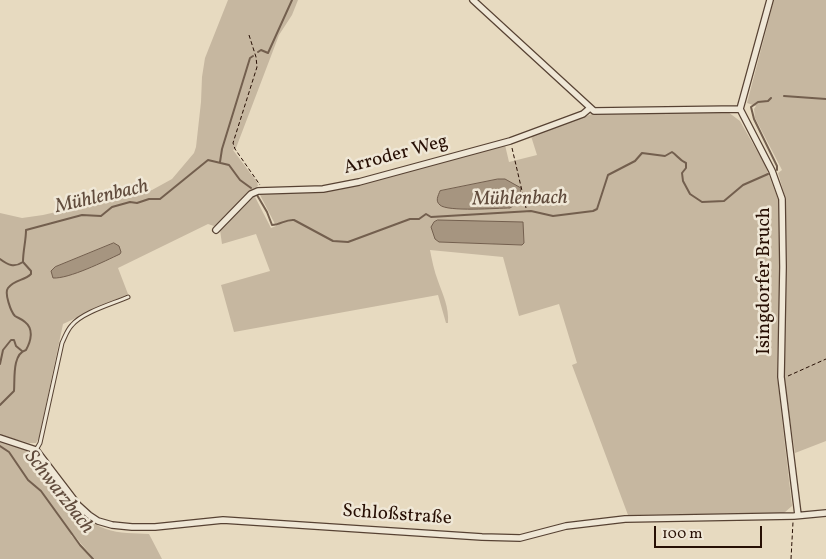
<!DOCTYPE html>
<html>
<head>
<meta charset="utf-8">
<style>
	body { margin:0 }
	#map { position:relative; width:826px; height:559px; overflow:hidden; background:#e7dac0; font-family:Vollkorn,serif }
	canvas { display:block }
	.scale { position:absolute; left:654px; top:526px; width:108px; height:22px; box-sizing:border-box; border:2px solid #270f04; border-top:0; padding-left:6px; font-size:15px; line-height:18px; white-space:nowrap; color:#270f04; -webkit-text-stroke:4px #efe7d6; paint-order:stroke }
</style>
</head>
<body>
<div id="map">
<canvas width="826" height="559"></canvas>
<div class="scale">100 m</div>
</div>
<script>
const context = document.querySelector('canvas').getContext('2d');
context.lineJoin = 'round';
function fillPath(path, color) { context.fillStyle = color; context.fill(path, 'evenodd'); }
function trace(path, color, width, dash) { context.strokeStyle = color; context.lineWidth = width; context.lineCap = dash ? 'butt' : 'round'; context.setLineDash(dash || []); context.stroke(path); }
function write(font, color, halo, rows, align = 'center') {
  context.font = font + ' Vollkorn,serif'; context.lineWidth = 5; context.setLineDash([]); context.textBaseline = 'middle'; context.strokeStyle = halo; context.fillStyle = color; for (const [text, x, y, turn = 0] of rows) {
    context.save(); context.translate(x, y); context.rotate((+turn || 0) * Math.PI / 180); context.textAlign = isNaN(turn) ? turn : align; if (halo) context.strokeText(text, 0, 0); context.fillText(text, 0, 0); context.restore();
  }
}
fillPath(new Path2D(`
	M228,0H298L292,15L279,35L236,148L233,150L257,182L258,186L249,191L217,227L208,224L118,268L128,294L63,324L39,438L36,443H29L0,435V213L22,218L43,215L152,190L172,179L194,153L196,147L201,102L202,77L205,58Z
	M774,0H826V441L795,453L784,379L786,200L778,173L782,170L755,118L754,109L756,106L747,103Z
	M720,111L728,112L740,121L765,165L778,199L780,212V270L777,376L792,506L784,513L628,515L572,365L577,363L559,304L519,316L503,257L430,250C432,260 434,271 438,281C443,295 449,307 448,323H446L438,295L234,332L221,285L270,271L256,234L222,244L220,230L254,195L271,228L276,226L259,193L323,192L341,189L505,145L509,162L537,155L531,136L592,114ZM522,222L524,243L522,245L439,242Z
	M0,441L28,449L34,453C58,477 72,517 106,529C119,534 135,533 149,534L162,559H94L73,534L71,535L92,559H0Z`), '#c6b7a0');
const water = new Path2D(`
	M498,179H505L521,188C520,196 517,204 510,208C498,208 447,212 440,205C435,201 438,196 440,191Z
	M438,220L523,222L524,243L522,245L439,242L435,239L431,227L434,222Z
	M114,243L119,246L121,252L120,254C105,261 69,279 53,278L51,271L55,267Z`);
fillPath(water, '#a69580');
trace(water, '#735f4e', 1);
trace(new Path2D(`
	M258,52L261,50L268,53L292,0
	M784,96L826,99
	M771,98L768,101L758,102L751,107L754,119L777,166V170
	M220,162L222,149L250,58L253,56
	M257,195L267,212L272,225C280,225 286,219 294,220L333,241L348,242L410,219H419L426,214L431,217L531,211L553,216L593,211L597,209L608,175L635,161L642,153L665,156L672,152C677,155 679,160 686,163V168L682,173L683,181L690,194L702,202L724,201L743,185L768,174
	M0,259C8,265 14,268 23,262L31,271V274C24,281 15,279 8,288C4,293 11,312 15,316C18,318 22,319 25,322C34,329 31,341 26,350C12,354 15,379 14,391L0,405
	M23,262C23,250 26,241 26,230L82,215L101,216L112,207L130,202L137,203L149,199H160L208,160L229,165L240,180L251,188
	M0,364L3,350L11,340H14L16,346L22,351
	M0,446L9,452L28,480L41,491L80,545L93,559`), '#735f4e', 2);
const service = new Path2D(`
	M36,450L40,443L62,343C65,337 67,330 72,325C83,312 112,304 128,297`);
const minor = new Path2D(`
	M473,0L594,111L740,109
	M740,109L772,171L782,199L783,267L781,377L798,515
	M740,109L770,0
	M216,230L251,194L258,191L323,189L359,182L510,141L583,114L590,108
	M0,438L36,450L78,505L89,515L98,521L112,525L132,527H155L223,520L482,537L520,538L566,526L625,519L794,516L826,513`);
trace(service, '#574233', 5);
trace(minor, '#574233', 8);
trace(new Path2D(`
	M249,35L256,57L257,67L233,143L235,149L260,185
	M512,148L526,208
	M788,376L826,359
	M791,559L793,522`), '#270f04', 1, [4, 2.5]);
trace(service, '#efe7d6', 3);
trace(minor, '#efe7d6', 5.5);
write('19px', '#270f04', '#efe7d6', [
	["Arroder Weg",396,156,-15],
	["Isingdorfer Bruch",766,281,-90],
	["Schloßstraße",397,516,4]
]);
write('italic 20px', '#604b3c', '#efe7d6', [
	["Mühlenbach",102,198,-13],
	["Mühlenbach",520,200,-1],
	["Schwarzbach",58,493,52]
]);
</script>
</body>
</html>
